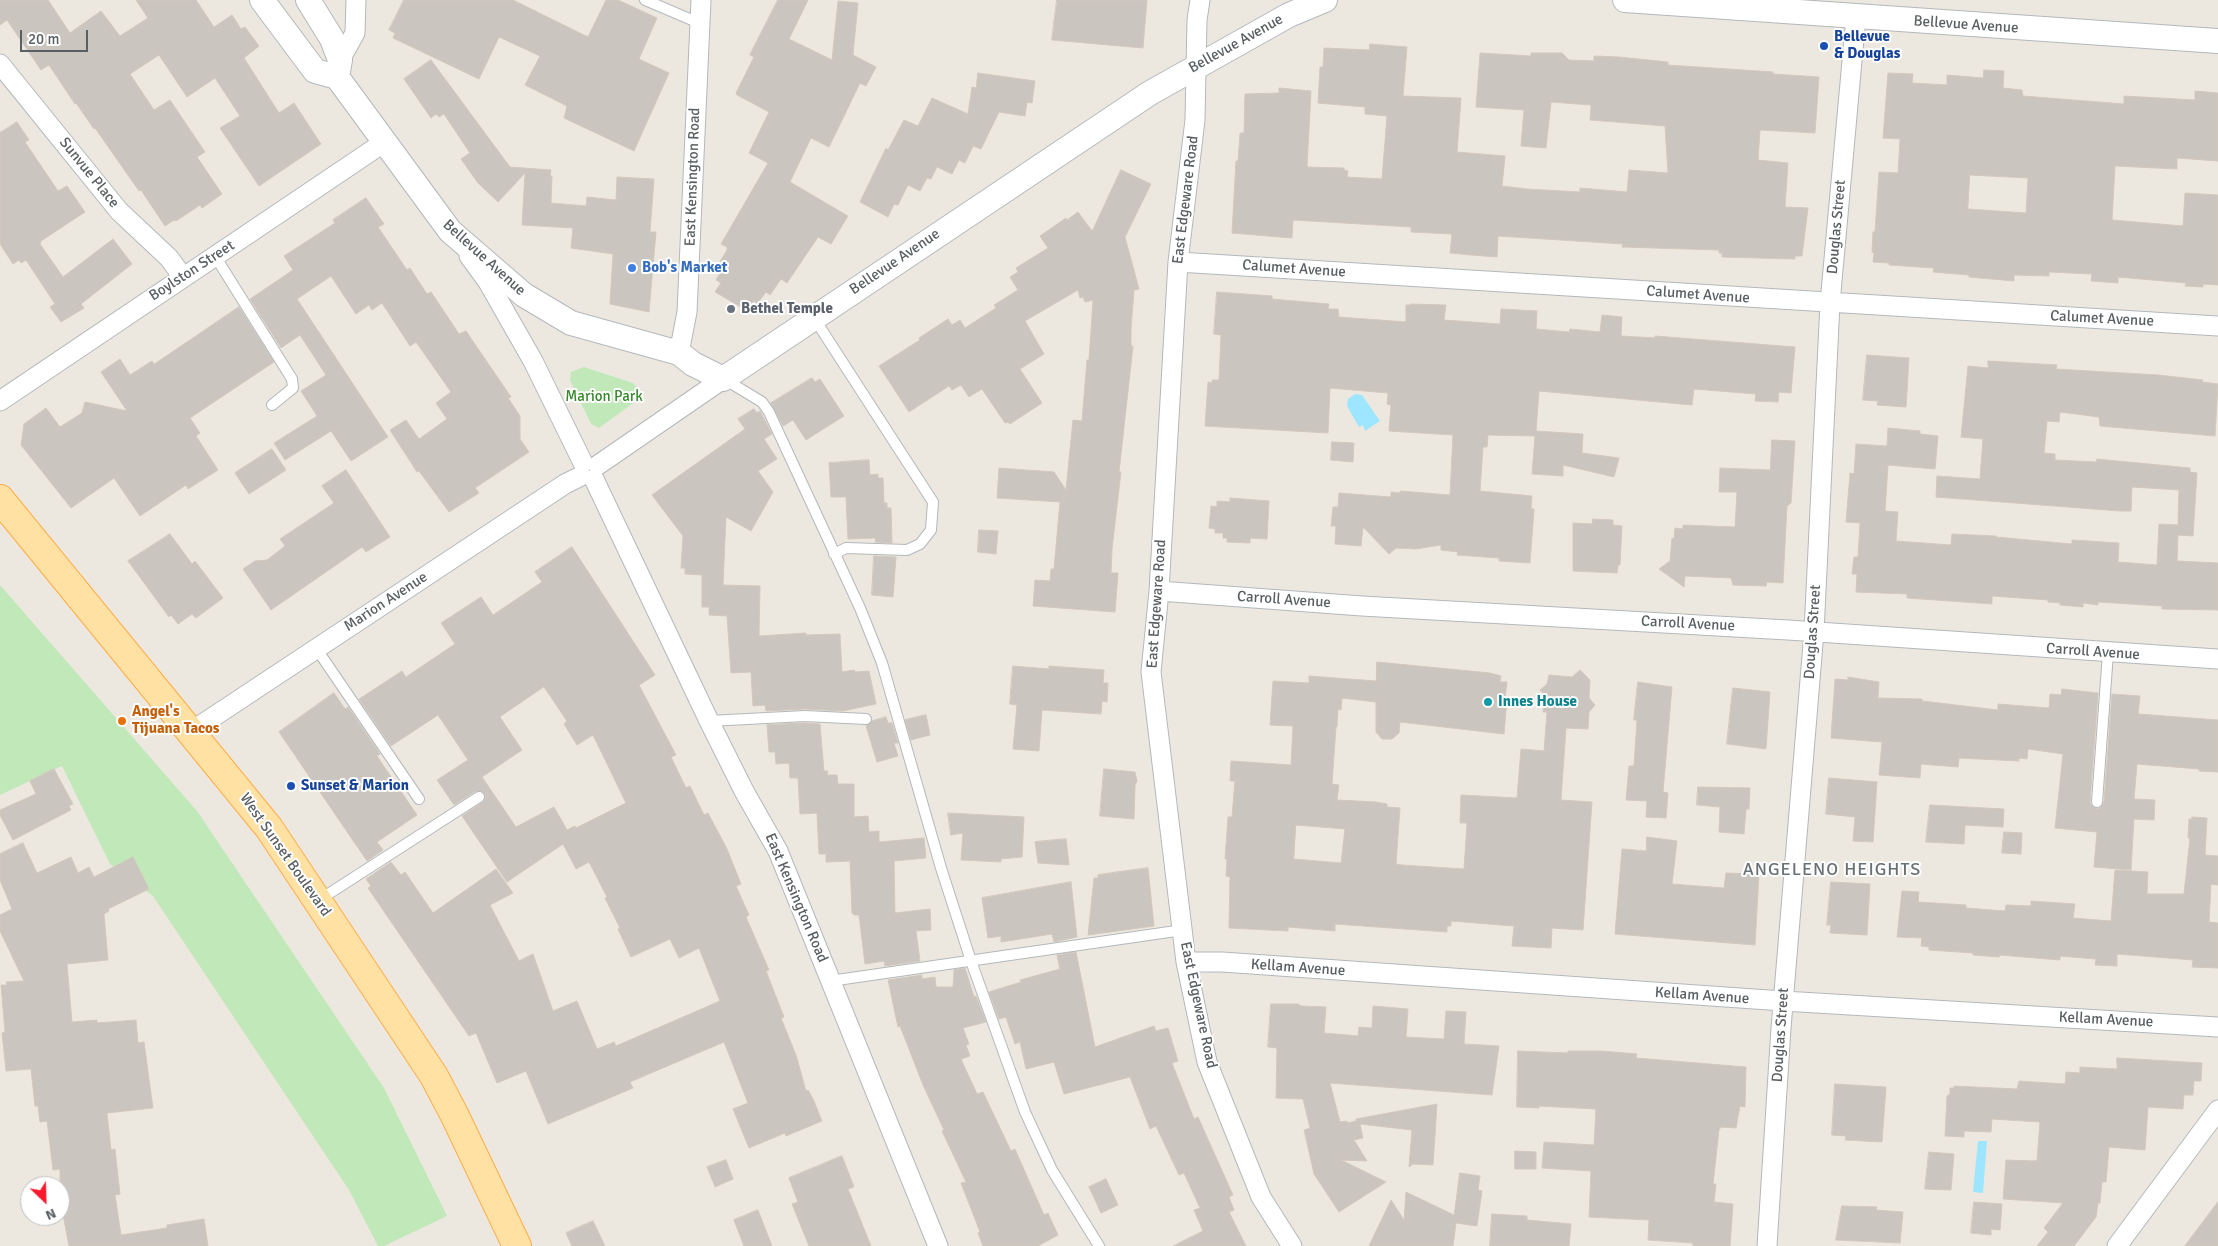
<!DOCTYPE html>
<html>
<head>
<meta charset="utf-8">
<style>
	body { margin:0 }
	#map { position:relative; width:2218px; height:1246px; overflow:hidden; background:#ede8df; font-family:Signika,sans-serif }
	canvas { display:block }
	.north { position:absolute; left:20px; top:1176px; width:50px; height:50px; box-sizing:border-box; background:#fff; border:1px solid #bdbfc0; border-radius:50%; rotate:156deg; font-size:14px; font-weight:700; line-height:20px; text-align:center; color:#595f62 }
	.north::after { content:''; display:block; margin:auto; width:18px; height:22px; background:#fa192d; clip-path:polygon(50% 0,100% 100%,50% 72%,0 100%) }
	.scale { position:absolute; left:20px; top:30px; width:68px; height:22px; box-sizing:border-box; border:2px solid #595f62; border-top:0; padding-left:6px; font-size:15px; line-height:18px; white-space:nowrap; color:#595f62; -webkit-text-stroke:4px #fff; paint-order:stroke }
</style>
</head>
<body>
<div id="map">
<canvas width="2218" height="1246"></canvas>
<div class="north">N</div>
<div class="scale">20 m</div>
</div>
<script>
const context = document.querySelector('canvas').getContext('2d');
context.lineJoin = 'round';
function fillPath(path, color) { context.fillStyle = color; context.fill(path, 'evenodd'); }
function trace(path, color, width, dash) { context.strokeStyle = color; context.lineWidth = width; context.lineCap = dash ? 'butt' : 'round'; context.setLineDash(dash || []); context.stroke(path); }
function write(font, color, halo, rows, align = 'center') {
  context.font = font + ' Signika,sans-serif'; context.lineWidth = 4; context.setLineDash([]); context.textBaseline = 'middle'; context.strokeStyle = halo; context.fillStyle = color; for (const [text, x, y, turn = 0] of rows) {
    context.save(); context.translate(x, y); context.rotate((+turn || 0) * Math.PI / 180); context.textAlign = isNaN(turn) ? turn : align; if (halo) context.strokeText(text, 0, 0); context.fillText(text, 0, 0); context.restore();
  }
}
fillPath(new Path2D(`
	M584,367L633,383L639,390V399L599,428L591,424L570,380L571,372Z
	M0,585L197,811L384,1088L447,1216L384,1246H378L349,1190L153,896L110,864L62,766L0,795Z`), '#c1e8b9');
fillPath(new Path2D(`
	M1355,394L1362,395L1380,421L1365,431L1363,425L1359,427L1347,406L1348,399Z
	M1978,1141H1987L1983,1193L1973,1192Z`), '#9ee5ff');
const building = new Path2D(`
	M0,0H48L70,33L101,11L120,36L148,18L136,0H196L214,27L232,15L241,29L245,27L259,46L244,58L279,113L294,103L321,144L259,186L220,128L240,116L215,78L187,97L159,55L130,74L154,110L170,100L205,152L197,157L222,194L202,208L200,205L176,221L174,220L165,226L141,190L139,191L95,128L94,129L76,103L75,104L49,65L41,70L7,20L0,25Z
	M404,0H513L588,37L606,0H618L657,18L639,59L669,73L634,151L564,118L567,106L525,85L540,56L499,37L479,79L393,38L395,33L389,30Z
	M778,0H808L789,39L832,60L838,1L858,3L853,55L876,67L866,86L860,83L829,147L811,138L790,182L848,216L831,244L818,237L787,283L781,279L770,295L766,292L757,304L754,301L746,310L715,292L721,283L716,280L723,268L718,265L727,250V247L721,244L768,163L749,153L769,112L737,95L736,93L754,57L750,55Z
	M1057,0H1147L1143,48L1052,40Z
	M1370,44L1407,47L1403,96L1461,98L1457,152L1505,156L1502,186L1527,189L1580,192V188L1627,192L1629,170L1668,173L1665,126L1590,120L1591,105L1551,102L1546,148L1521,146L1524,110L1476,107L1480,53L1531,56V53H1562L1569,60L1594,61V56L1619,57L1668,62V65L1773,72V74L1819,77L1815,133L1760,130L1758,160L1788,163L1785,207L1808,208L1802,256H1795V259L1722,257V253H1719V250L1622,247L1623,244L1498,236L1497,257L1471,255L1450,253L1452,234L1411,232V227L1293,220L1292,238L1232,233L1236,161H1238L1240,133H1244L1245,94L1279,93V88L1311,91L1307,167L1344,168V170L1348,171L1347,177L1382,179L1387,116L1365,114V107L1318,103L1320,67H1323L1324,48L1369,50Z
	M431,60L510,167L551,170L550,176H552L551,203L586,206L587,197L616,200L617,177L654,179L650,232H656L649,312L610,304L613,254L571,248L573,228L522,225L525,173L498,202L478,183L461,159L470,153L444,114L439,117L436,114L431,118L404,79Z
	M1984,70L2004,71L2003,88L2022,90L2023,96L2124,104V96L2195,100V91L2218,93V161L2177,158V169L2115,166L2112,220L2183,226L2185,193L2218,195V285L2203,284V287L2185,286L2186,283L2118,277V283L2091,281L2092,274L2049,272V276L2014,275V281L1969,277V275L1933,272L1934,268L1889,265V263L1873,262L1874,253L1872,252L1873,232H1875L1879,172L1898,173L1900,139L1883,138L1888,73L1913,74L1912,83L1947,85V75L1983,78ZM1970,175L2028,178L2026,213L1968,209Z
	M978,73L1035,81L1032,103L1027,102L1025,116L999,112L981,149L973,146L965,163L959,160L952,174L937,167L931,179L927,178L920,191L908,185L898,205L894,204L888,217L860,202L886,148L888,150L904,120L918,126L932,98L968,114L972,87L976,88Z
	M17,122L29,140L25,142L58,191L67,186L85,212L41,241L40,244L63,277L113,239L132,264L81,304L84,308L61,322L50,307L55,304L26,260L21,263L19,260L13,264L0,244V133Z
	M1121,170L1151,184L1125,237L1139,289L1134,290L1131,329V346H1133L1119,472H1121L1112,549L1111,573H1118L1115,612L1033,606L1035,580L1050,581L1051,569H1054L1060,502L997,498L999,468L1054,472L1066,490L1073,420L1082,421L1087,360H1089L1093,300L1085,302L1083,297L1080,298L1078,290L1025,321L1044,354L1020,369L1042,403L1010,424L1008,422L1005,423L982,389L969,397L961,385L952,390L949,386L909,412L879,366L920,340L919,338L948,319L952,325L960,320L965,328L996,308L994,305L1018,290L1010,277L1018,272L1016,268L1048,248L1040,236L1066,218L1067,220L1078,212L1092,231Z
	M366,198L384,224L378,227L407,270L410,268L427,294L431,292L459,334L466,331L511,397L508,398L520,416V439L529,452L475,488L479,493L449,512L419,471L417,472L390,430L406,420L419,439L447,419L436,403L451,392L416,342L410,346L382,303L372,310L369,305L356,314L331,276L297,299L388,437L351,461L331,431L285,460L274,443L317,416L301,391L326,375L300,335L281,348L250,299L293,270L284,256L335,223L333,220Z
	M1217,292L1272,296V299L1329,304L1328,309H1338L1339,317L1406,322V305H1411V304L1446,305L1444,320L1500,324L1501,309L1537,311L1536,329L1569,332L1570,329L1600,332L1602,315L1622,317L1621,336L1655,338V336L1795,347L1791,393L1779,392L1778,402L1755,401L1756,394L1694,389L1692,405L1539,391L1536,431L1583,434L1582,453L1619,458L1614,477L1563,465V476L1532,474L1535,436L1488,435L1487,447H1483L1480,491L1532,496L1531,509H1534L1530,563L1499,561V558L1457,555L1458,552L1441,550V545L1416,549L1396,548L1389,554L1363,527L1361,546L1335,544L1336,526H1331L1333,507H1338L1339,493L1391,497V492L1400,493V491L1450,495L1453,435L1389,431L1391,405L1387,404L1388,393L1330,388L1328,433L1205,426L1208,382L1212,383V380H1219L1221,335L1214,334Z
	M239,307L274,362L190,418L200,433L196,436L218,470L188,489L186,485L140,516L114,478L71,508L21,445L24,424L46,408L60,427L82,413L85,402L127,411L101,372L120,359L130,375L152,361L154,364Z
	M1867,355L1909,358L1906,407L1877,405L1878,401L1863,400Z
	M1988,361L2057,365L2056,369L2158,375L2203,380L2202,382L2218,384L2215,436L2100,426L2099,417L2060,412L2059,422L2047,421L2044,453L2055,454V460L2096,462L2097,459L2190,468V472L2197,473L2193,536L2178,535L2177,561L2218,563V610L2162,609V606L2098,602V605L2083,603V607L2060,605V603L2048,602V600L1992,596V604L1907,598V594L1856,592L1857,574H1852L1854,557H1858L1860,523L1846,522L1850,473L1854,474L1856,444L1887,446L1888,428L1920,431V434L1938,436L1935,469L1888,465L1885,511L1898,512L1896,541L1951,545L1952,534L1996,536V537L2072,544V540L2119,543L2118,562L2157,565L2159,524L2178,525L2179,490L2132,487L2131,511H2120L1936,497L1937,476L1980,479L1983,439L1961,437L1968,366L1988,368Z
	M812,378L815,382L820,379L844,416L806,440L793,420L783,426L771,403Z
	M754,409L757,413L760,411L772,434L764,439L777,459L758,471L773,492L751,531L726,517L723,585L760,586L759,636L806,633V635L840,634L842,672L854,670L855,672L869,671L876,704L843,711L805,709L766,711L765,705L753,706L751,672L731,673L727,616L709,615V607H702V575L685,574V568H681L683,536L652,495L745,429L738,419Z
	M1772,440L1795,441L1791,503L1787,506L1783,583L1767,582L1766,586L1733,585L1731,578L1685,576L1684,587L1659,569L1670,561L1672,538L1674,539L1675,528L1683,529V525L1735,527L1737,492H1719L1720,468L1770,470Z
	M1332,442L1354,443L1353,462L1331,460Z
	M272,449L286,470L249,494L235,473Z
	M869,460L870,475L878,474V478H883L884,503H887V508H891L892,543L875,542L876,538L848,539L846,497H831L829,463Z
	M346,470L390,537L366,552L362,547L271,610L243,569L255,561L267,560L285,546L280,539L334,503L322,486Z
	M1230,498L1269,501L1267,539L1250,538V543L1227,542V538H1223V533H1215V529L1209,528L1211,506L1217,507V501L1230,502Z
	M1593,519L1613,520V525L1622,526L1620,565H1618L1617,573L1573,571V523L1592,524Z
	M979,530L998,531L996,554L978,552Z
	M170,534L192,564L195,561L223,598L196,618L192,614L178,624L171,615L169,617L128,561Z
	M572,547L655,675L639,685L676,755L671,757L686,788L690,786L704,815L708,813L727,849L741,884L736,886L749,915L746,917L769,970L766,971L784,1017L781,1018L796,1055L806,1091L808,1090L813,1099L822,1121L786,1136L785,1133L749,1148L733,1109L748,1103L724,1042L630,1082L633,1088L548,1124L526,1071L497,1083L476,1033L469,1036L368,888L371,886L366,879L391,862L401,875L405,872L433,913L496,869L513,893L490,905L519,961L533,954L553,1011L577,1001L597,1049L614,1042L616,1046L720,1001L699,948L679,958L670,939L631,957L618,929L620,928L605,898L607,897L589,862L576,869L563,844L507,882L462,816L483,802L486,797L484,793L476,791L454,805L437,780L468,760L438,715L391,746L359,699L402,671L406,677L455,644L441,623L481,597L493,615L542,582L535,572ZM544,687L567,721L564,724L577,745L593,735L626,803L576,828L575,826L567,830L554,807L516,827L482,777L522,750L500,717Z
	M874,556L896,557L893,597L872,595Z
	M1377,662L1490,673L1501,676L1500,682H1507L1505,698H1507L1504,734L1400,722L1399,733L1392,739H1382L1376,732V702L1342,698L1341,710L1338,709L1337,727H1336L1332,784L1339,785L1337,800L1376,802L1387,804V807L1400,808L1396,864L1402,865L1464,869L1467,823H1460L1461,795L1517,798L1521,749L1544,751L1547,712H1543L1544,695L1540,690L1547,684L1549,675L1572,677L1580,670L1590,680L1589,698L1595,705L1589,712L1588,729L1566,728L1561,800L1592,802L1583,930L1552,928L1551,948L1512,946L1514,926L1451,921V926H1447V932L1335,924V931L1288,927V931L1229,928L1230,877L1226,876L1227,859H1225L1228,817H1232L1235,781H1230L1231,761L1291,765L1293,726L1270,725L1273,681L1309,683V676L1376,681ZM1296,825L1345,829L1341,863L1294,859Z
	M1013,666L1049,669V666L1104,670L1103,683H1108L1107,702L1102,701L1101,714L1042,710L1039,751L1013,749L1017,705L1010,704Z
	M1848,677L1879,682L1878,698L1922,699V701L1998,710V704L2049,708L2050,694L2061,695L2062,689L2098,693L2090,802L2091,805L2096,809L2100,808L2104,802L2112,694L2140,696L2138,714L2218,720V772L2199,771V769L2137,764L2134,799L2155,800L2154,820L2134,819L2131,870L2094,867L2097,832L2055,828L2063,754L2028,749L2027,759L2019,758V761L1959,758L1958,767L1921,764L1920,778L1879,775L1882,742L1831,738L1835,679L1848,680Z
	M1638,682L1672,687L1663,792L1668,793L1666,818L1646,817L1647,801L1626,800L1629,766H1634L1637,720H1634Z
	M1733,688L1770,692L1766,749L1727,744Z
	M334,693L345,709L348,707L380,754L377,756L417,815L377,842L383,850L367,861L279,732Z
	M926,715L930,735L911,740L905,720Z
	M886,717L888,723H892L898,743H894L898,756L877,762L866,726L872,721Z
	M805,723L820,724L824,771H828L827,775H837L838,784H854V817L868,816L869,832L879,831V842L924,838L926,858L894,861L895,913L930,909L931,930L916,931L920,961L885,966L884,961L865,964L859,915H854L852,913L850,861L826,862V854H819L817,813L800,814L798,778H790L789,763L776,764L775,752H769L767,725Z
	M54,769L73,804L69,806L71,810L13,840L0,815V810L36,794L30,781Z
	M1104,769L1135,772L1137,781L1135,785L1134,819L1100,816Z
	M1829,778L1877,782L1873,842L1853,841L1855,817L1826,814Z
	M1698,787L1750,788L1749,809H1746L1744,834L1719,832L1720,807L1697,805Z
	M1930,805L2004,809L2003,827L1965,825L1964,844L1926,842Z
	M948,813L1024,817L1022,857L1001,859V862L961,860L963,833L951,835Z
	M2192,817L2207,818L2205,855L2218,856V885L2211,884L2209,922L2218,923V968L2192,967L2193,960L2117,954V966L2095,965L2096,959L2060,956V960L2000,955L1999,957L1973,955V953L1929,950V947L1921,946L1922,938L1897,937L1902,891L1919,892L1918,902L1966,905V908L2005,911L2006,905L2031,906V901L2075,904L2073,918L2111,921L2115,870L2148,872L2147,894H2184L2190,838H2188L2189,819H2192Z
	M2004,832L2022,833L2021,854L2002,853Z
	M1647,837L1677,841L1672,884L1724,888L1726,873L1759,874L1755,945L1615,934L1622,849L1646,851Z
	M1066,839L1069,865L1038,863L1035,842Z
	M23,843L37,873L71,857L78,873L89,867L94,877L133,857L149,889L108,909L109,911L104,914L108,960L67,964L72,1022L97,1020V1023L136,1020L138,1043L144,1042L153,1108L107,1113L111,1150L115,1149L120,1194L115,1195L121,1235L167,1228V1225L204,1219L208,1246H69L60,1199V1169L53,1170L47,1121L40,1122L38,1106H35L31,1069L6,1071L2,1033L5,1032L1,985H7L6,982L24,981L0,931V915L12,909L0,880V854Z
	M1148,868L1154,926L1088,935L1094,878H1098V875Z
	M1071,882L1077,937L1054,942L1052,934L1001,942V936L988,938L982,898Z
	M1831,882L1870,884L1867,935L1830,933L1831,925H1827Z
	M1076,952L1095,1047L1154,1026L1156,1031L1168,1028L1178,1061L1172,1063L1194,1119L1198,1117L1233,1195L1229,1197L1234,1210L1229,1212L1246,1246H1173L1203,1231L1194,1210L1200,1208L1184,1173L1179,1175L1156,1126L1150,1129L1130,1077L1064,1094L1054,1062L1026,1069L1020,1042L1015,1044L1006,1017L999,1019L989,992L1021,982L1020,980L1060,969L1057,955Z
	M965,968L974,997L976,996L986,1022L963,1028L969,1044L966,1045L970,1056L961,1059L977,1094L983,1092L1011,1151L1015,1149L1044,1215L1048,1213L1058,1235L1038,1246H983L978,1233L980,1232L961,1183L966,1182L942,1131L944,1130L923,1085L900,1026L898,1027L888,980L922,975V979L935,977L936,987H953L954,970Z
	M1271,1004H1298L1301,1006L1326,1007L1324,1033L1358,1036L1359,1027L1372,1028L1373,1006L1408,1009L1406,1037L1444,1039L1446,1011L1466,1012L1464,1044L1499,1046L1492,1095L1330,1083L1340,1122L1347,1121V1123L1356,1121V1119L1437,1104L1433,1165L1413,1164L1409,1167L1412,1130L1360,1124L1363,1138L1354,1140L1367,1161L1341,1160L1386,1182L1339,1212L1314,1174L1304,1130L1310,1128L1303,1099L1276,1098L1277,1048L1268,1047Z
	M1518,1051L1568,1053V1051H1601L1637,1054L1636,1058L1746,1067L1745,1107L1740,1106L1736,1128L1721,1127L1719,1130L1713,1184H1716L1714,1202L1733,1204L1730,1246H1693V1243L1648,1240L1649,1220L1589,1217L1591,1171L1542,1168L1544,1142L1594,1145L1596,1109L1539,1106V1108L1517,1107Z
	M2117,1058L2202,1063L2201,1081H2194L2193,1095H2184L2183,1109L2148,1107L2145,1150L2109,1147L2106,1182H2102L2100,1203H2098L2096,1217L2074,1246H2037L2048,1232L2044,1228L2063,1203L2003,1199L2006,1160L2034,1161L2037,1160L2040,1122L1992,1119L1991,1132L1964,1131V1137L1945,1136L1947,1096L1950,1094V1088H1954V1086L2017,1089L2019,1081L2065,1084L2066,1072L2080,1073V1067L2117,1069Z
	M1835,1084L1886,1087L1882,1142L1845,1140L1846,1136L1832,1135Z
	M1515,1151L1536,1152V1169H1515Z
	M1929,1152L1954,1154L1951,1190L1925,1189Z
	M842,1156L854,1187L848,1189L871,1246H809L792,1204L798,1202L789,1178Z
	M726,1160L733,1179L715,1187L707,1167Z
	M1460,1173L1480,1176L1478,1190L1482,1191L1477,1226L1456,1223L1453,1246H1369L1391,1200L1404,1220L1406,1192L1454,1215Z
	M1106,1179L1118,1205L1101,1213L1089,1187Z
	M1974,1202L2002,1204L2000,1230L1991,1229V1235L1971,1233Z
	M2218,1202V1246H2185Z
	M1842,1206L1877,1207L1876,1210L1903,1212L1900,1243L1836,1240Z
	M758,1210L772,1246H744L734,1220Z
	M1492,1214L1527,1216V1220L1571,1224L1569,1246H1490Z
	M593,1221L605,1246H572L566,1233Z`);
fillPath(building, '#cac5bf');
trace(building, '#d3c8bd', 1);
const service = new Path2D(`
	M645,0L699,23
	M215,256L292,379L293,388L272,405
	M814,318L933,502L931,530L920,544L907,550L846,548L834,554
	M724,379L762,402L769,412L860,608L882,663L941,868L971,961L1025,1112L1052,1170L1099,1246
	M316,648L419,799
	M709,721L805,716L866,719
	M2097,802L2108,653
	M319,900L479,797
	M830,981L1183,930`);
const minor = new Path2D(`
	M1200,0L1197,20L1195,120L1178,262L1159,591L1151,672L1186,962L1207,1062L1261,1197L1292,1246
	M340,60L355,33L356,0
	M0,64L119,211L169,258L183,277
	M469,256L488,282L533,361L583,463
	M1178,262L2218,326
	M679,353L687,312L701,0
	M0,401L383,143
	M598,465L723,379
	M594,479L709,721L744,791L778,851L938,1246
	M1159,591L1362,606L1788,630L2218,659
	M192,731L565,484L581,476
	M1186,962H1222L1783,1001L2218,1027
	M1767,1246L1781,1028L1814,632L1830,303L1856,17
	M2117,1246L2218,1110`);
const tertiary = new Path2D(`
	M262,0L315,71L337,77L450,231L524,295L571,323L679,353L693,364L723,379L1150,93L1289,15L1325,0
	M308,0L332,39L340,60L337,77
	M1625,0L2218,41`);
const primary = new Path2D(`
	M0,499L269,828L434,1076L455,1116L517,1246`);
trace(service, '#b3b8bc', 12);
trace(minor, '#b3b8bc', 21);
trace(tertiary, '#b3b8bc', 26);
trace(primary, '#ffad47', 30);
trace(service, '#fff', 10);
trace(minor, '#fff', 19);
trace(tertiary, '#fff', 24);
trace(primary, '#ffe1a3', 28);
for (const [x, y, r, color] of [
	[1824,46,5,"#1a4fb4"],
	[632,268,5,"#3f7fe0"],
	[731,309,5,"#6b7280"],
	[1488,702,5,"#0f9aa8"],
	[122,721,5,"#e8710a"],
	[291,786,5,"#1a4fb4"]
]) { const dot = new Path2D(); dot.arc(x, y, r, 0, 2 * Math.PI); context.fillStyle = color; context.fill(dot); trace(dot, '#fff', 2); }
write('15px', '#595f62', '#fff', [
	["Bellevue Avenue",1966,25,4],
	["Bellevue Avenue",1236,44,-29],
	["Sunvue Place",89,173,51],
	["East Kensington Road",693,177,-88],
	["East Edgeware Road",1186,200,-83],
	["Douglas Street",1837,227,-85],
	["Bellevue Avenue",484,258,42],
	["Bellevue Avenue",895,262,-34],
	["Calumet Avenue",1294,269,4],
	["Boylston Street",192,271,-33],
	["Calumet Avenue",1698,295,4],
	["Calumet Avenue",2102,319,3],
	["Carroll Avenue",1284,600,4],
	["Marion Avenue",386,602,-33],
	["East Edgeware Road",1157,604,-86],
	["Carroll Avenue",1688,624,3],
	["Douglas Street",1813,632,-86],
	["Carroll Avenue",2093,652,4],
	["West Sunset Boulevard",285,855,55],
	["East Kensington Road",796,898,67],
	["Kellam Avenue",1298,968,4],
	["Kellam Avenue",1702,996,4],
	["East Edgeware Road",1198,1005,78],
	["Kellam Avenue",2106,1020,3],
	["Douglas Street",1781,1035,-86]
]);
write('bold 15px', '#164399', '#fff', [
	["Bellevue",1834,37],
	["& Douglas",1834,54],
	["Sunset & Marion",301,786]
], 'left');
write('bold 15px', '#366cbe', '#fff', [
	["Bob's Market",642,268]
], 'left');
write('bold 15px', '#5b616d', '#fff', [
	["Bethel Temple",741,309]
], 'left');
write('15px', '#37872c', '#fff', [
	["Marion Park",604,397]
]);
write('bold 15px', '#0d838f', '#fff', [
	["Innes House",1498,702]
], 'left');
write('bold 15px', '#c56008', '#fff', [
	["Angel's",132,712],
	["Tijuana Tacos",132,729]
], 'left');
context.letterSpacing = '1px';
write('18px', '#697175', '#fff', [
	["ANGELENO HEIGHTS",1832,870]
]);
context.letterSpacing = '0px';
</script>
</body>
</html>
